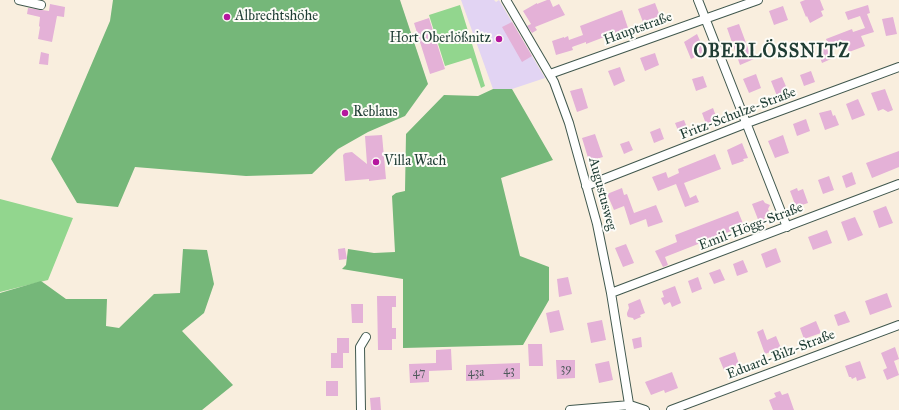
<!DOCTYPE html>
<html>
<head>
<meta charset="utf-8">
<style>
	body { margin:0 }
	canvas { display:block; background:#f9eede }
</style>
</head>
<body>
<canvas width="899" height="410"></canvas>
<script>
const context = document.querySelector('canvas').getContext('2d');
context.lineJoin = 'round';
function fillPath(path, color) { context.fillStyle = color; context.fill(path, 'evenodd'); }
function trace(path, color, width, dash) { context.strokeStyle = color; context.lineWidth = width; context.lineCap = dash ? 'butt' : 'round'; context.setLineDash(dash || []); context.stroke(path); }
function write(font, color, halo, rows, align = 'center') {
  context.font = font + ' "IM FELL Great Primer",serif'; context.lineWidth = 4; context.setLineDash([]); context.textBaseline = 'middle'; context.strokeStyle = halo; context.fillStyle = color; for (const [text, x, y, turn = 0] of rows) {
    context.save(); context.translate(x, y); context.rotate((+turn || 0) * Math.PI / 180); context.textAlign = isNaN(turn) ? turn : align; if (halo) context.strokeText(text, 0, 0); context.fillText(text, 0, 0); context.restore();
  }
}
fillPath(new Path2D(`
	M461,0H494L496,2L499,0L545,78L512,89H493Z`), '#e2d4f3');
fillPath(new Path2D(`
	M460,5L485,86L481,88L471,58L445,66L429,15Z
	M0,199L73,218L48,280L0,292Z`), '#92d68e');
fillPath(new Path2D(`
	M113,0H400L428,84L405,116L368,132L338,149L312,174L246,176L135,167L118,207L77,203L51,159L110,21Z
	M493,89H512L553,160L501,178L520,256L549,267V300L523,345L403,348V279L342,269L346,265L348,249L374,253L395,252L392,196L396,193L405,191L406,134L444,95L478,96Z
	M183,249L207,250L214,284L204,313L182,331L233,385L202,410H0V293L41,281L66,299H107L106,326L119,328L154,294L180,293Z`), '#75b779');
fillPath(new Path2D(`
	M547,0H550L553,7L559,4L565,15L535,27L537,30L532,33L527,26L531,24L523,11L537,3V4Z
	M805,0H820L824,10L821,11L823,16L810,23L807,16L806,17L800,2Z
	M655,3L660,16L643,22L638,9Z
	M50,4L65,7L64,17L57,16L52,42L38,39L40,27L39,26L40,17L27,14L28,8L49,11Z
	M868,5L870,13L867,14L874,32L861,36L865,46L849,52L845,42L829,48L826,39L852,29L853,32L865,28L860,16L848,20L845,12Z
	M783,6L788,20L774,25L769,11Z
	M622,10L628,28L586,44V42L572,47L573,50L556,55L552,41L564,37V38L568,36L569,40L583,35L580,26Z
	M893,17L897,34L886,36L882,19Z
	M429,18L445,69L430,74L414,23Z
	M512,22L532,56L522,62L502,27Z
	M739,24L749,51L750,50L754,59L740,65L727,28Z
	M697,34L705,52L691,59L684,42Z
	M826,46L831,59L822,63L817,49Z
	M41,52L49,54L48,65L39,64Z
	M655,53L659,65L645,71L640,58Z
	M620,67L625,81L614,86L608,71Z
	M811,71L815,82L804,86L800,75Z
	M756,74L761,88L749,93L743,79Z
	M703,76L707,87L696,91L692,79Z
	M782,77L788,91L777,96L771,81Z
	M582,88L588,108L577,112L570,91Z
	M885,89L893,110L888,112L883,109L878,111L871,93Z
	M858,99L865,115L852,120L846,104Z
	M713,108L717,119L706,124L702,113Z
	M831,110L833,116L835,115L839,125L825,130L819,113Z
	M806,119L810,131L797,136L793,124Z
	M684,120L688,130L679,133L675,123Z
	M660,128L664,139L654,143L650,132Z
	M595,134L603,157L589,161L582,138Z
	M382,135L386,179L369,181V179L345,181L343,155L345,153L352,152L367,164L365,136Z
	M783,135L789,153L775,158L768,141Z
	M629,141L633,150L624,154L620,144Z
	M742,143L748,158L743,159L744,161L732,165L727,150Z
	M899,151V167L872,178L866,163Z
	M715,154L721,169L684,183L690,198L696,195L699,202L685,207L676,184L658,191L652,177L666,172L668,178L679,173L678,169Z
	M852,172L856,184L846,188L842,176Z
	M829,176L834,190L823,194L818,180Z
	M622,188L624,195L627,194L634,213L656,205L663,222L648,227L646,219L630,225L624,206L614,210L607,194Z
	M797,188L798,191L803,189L808,203L796,207L790,191Z
	M763,200L765,203L770,205L768,209L770,214L764,217L765,219L759,222L752,204Z
	M886,206L893,223L879,228L873,211Z
	M738,211L744,226L665,257L668,265L663,267L655,251L677,242L675,235Z
	M855,217L863,235L848,241L841,222Z
	M611,222L614,230L605,233L603,225Z
	M827,230L832,243L813,250L808,237Z
	M626,244L634,263L623,267L615,248Z
	M345,248L347,259L339,260L338,249Z
	M776,248L781,262L766,268L761,254Z
	M743,260L748,272L737,276L733,264Z
	M720,269L725,280L714,284L709,273Z
	M568,277L572,294L559,297L557,279Z
	M698,277L702,289L692,293L688,281Z
	M675,286L681,303L672,307L670,302L664,305L661,298L664,297L662,291Z
	M887,293L892,307L870,315L865,301Z
	M377,296H396V307H392V328H396V339H392V350H378Z
	M640,299L645,313L640,315L641,317L634,320L633,318L628,317L627,315V313L629,308L628,304Z
	M351,304H363V323H352Z
	M559,310L564,330L550,333L546,313Z
	M845,311L850,322L838,326L834,315Z
	M602,320L606,340L591,343L587,323Z
	M816,321L821,333L804,339L800,328Z
	M763,329L767,340L776,336L781,348L765,354L757,332Z
	M641,337L642,347L634,349L632,339Z
	M337,338H349V353H343V368H331V353H337Z
	M528,344H542L543,366H529Z
	M895,347L899,359L894,361L899,375L887,380L883,370L887,368L881,353Z
	M451,349L452,370L429,371V382L410,383L409,364L436,363V350Z
	M735,352L739,364L735,366V367L724,370L719,358Z
	M556,360H575V378L557,379Z
	M609,361L613,380L599,383L595,364Z
	M860,361L866,378L857,381L856,377L852,379L851,377H849L845,366Z
	M520,363V379L466,381V365Z
	M672,372L678,388L665,393L664,390L651,395L645,382Z
	M326,381H338V396H326Z
	M780,391L782,395L788,393L794,410H773L769,400L776,397L774,393Z
	M380,397L381,410H371L370,398Z`), '#e4b1d7');
const minor = new Path2D(`
	M19,0L41,5
	M506,0L554,82L569,123L597,224L611,293L630,410
	M698,0L787,227
	M550,74L758,0
	M586,186L747,123L899,67
	M611,293L899,184
	M361,410L360,347L366,337
	M570,410L630,405L645,410
	M671,410L899,325`);
trace(minor, '#40584e', 10);
trace(minor, '#fff', 8);
for (const [x, y, r, color] of [
	[227,17,4,"#b5179e"],
	[499,39,4,"#b5179e"],
	[345,113,4,"#b5179e"],
	[376,162,4,"#b5179e"]
]) { const dot = new Path2D(); dot.arc(x, y, r, 0, 2 * Math.PI); context.fillStyle = color; context.fill(dot); trace(dot, '#fdfcf7', 1.5); }
write('12px', '#505a5d', null, [
	["39",566,369],
	["43",509,371],
	["47",419,373],
	["43a",476,373]
]);
write('14px', '#1f3d34', '#fdfcf7', [
	["Albrechtshöhe",235,17],
	["Hort Oberlößnitz",491,39,"right"],
	["Reblaus",353,113],
	["Villa Wach",384,162]
], 'left');
write('14px', '#1f3d34', '#fdfcf7', [
	["Hauptstraße",638,29,-20],
	["Fritz-Schulze-Straße",738,114,-21],
	["Augustusweg",602,194,75],
	["Emil-Högg-Straße",751,227,-21],
	["Eduard-Bilz-Straße",781,355,-21]
]);
context.letterSpacing = '1px';
write('bold 18px', '#1f3d34', '#fdfcf7', [
	["OBERLÖSSNITZ",772,53]
]);
context.letterSpacing = '0px';
</script>
</body>
</html>
